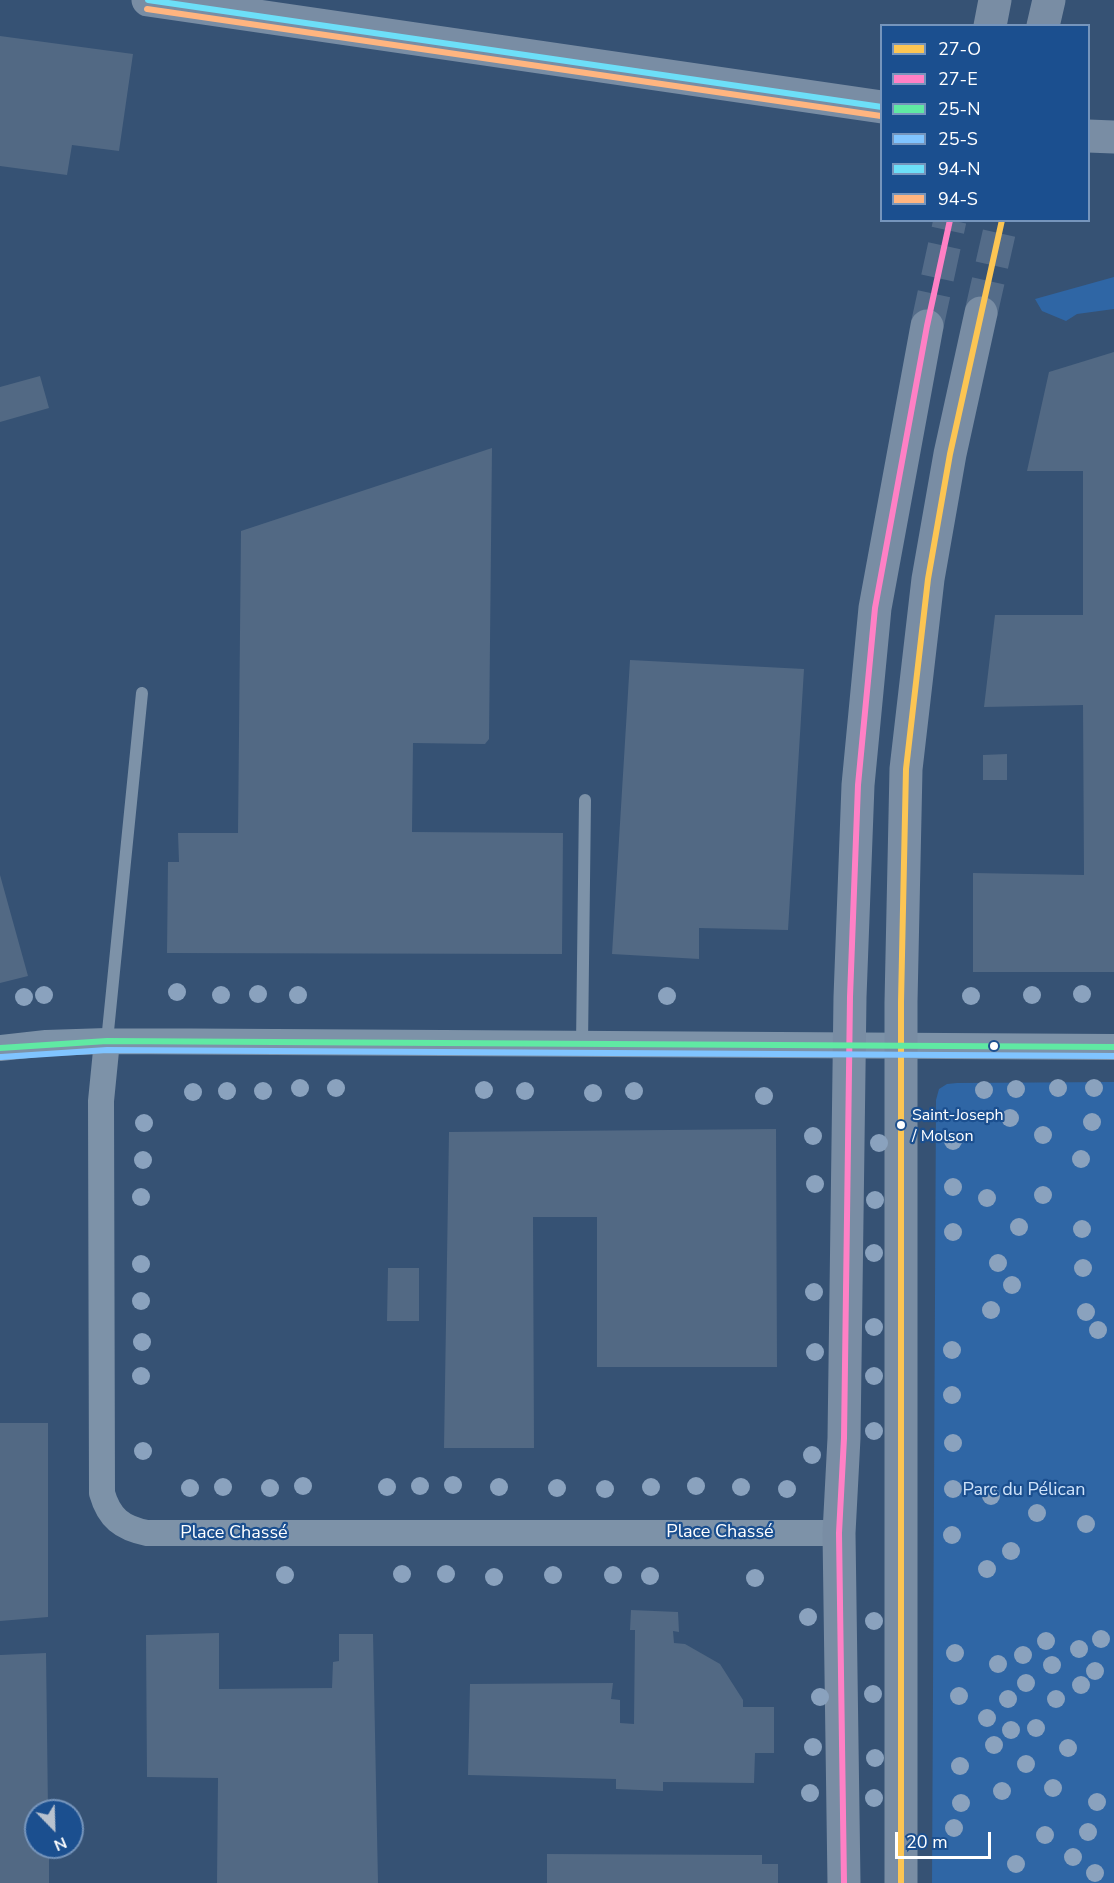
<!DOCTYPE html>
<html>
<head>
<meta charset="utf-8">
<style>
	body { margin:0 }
	#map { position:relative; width:1114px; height:1883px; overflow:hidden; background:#365274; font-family:"Nunito Sans",sans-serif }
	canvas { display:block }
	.legend { position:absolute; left:880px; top:24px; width:210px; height:198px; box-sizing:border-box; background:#1b4f8f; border:2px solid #7695bc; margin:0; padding:8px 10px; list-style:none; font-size:18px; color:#fff }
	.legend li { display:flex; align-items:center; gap:12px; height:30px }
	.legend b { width:30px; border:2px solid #7695bc }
	.north { position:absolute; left:24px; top:1799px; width:60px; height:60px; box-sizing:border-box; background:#1b4f8f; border:2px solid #7695bc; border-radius:50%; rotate:157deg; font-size:16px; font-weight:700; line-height:24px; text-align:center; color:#fff }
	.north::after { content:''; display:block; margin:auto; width:21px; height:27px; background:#b9c2ce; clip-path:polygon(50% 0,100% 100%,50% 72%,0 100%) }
	.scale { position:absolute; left:895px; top:1832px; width:96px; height:27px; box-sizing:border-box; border:3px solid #fff; border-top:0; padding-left:8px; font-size:18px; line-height:21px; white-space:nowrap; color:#fff; -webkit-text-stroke:4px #1b4f8f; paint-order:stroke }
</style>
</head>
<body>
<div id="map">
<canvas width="1114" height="1883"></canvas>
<ul class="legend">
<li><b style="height:8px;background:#fcc553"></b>27-O</li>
<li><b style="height:8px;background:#ff80c5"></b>27-E</li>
<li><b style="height:8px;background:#60e9a3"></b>25-N</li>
<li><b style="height:8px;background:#80c4ff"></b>25-S</li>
<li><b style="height:8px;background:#6ddff8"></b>94-N</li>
<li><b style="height:8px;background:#ffb580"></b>94-S</li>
</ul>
<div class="north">N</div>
<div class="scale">20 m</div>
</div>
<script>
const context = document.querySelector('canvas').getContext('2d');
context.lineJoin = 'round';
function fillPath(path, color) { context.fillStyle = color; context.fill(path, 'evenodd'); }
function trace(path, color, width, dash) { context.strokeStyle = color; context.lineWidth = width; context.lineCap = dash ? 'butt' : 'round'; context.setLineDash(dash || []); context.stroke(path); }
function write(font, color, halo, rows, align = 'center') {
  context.font = font + ' "Nunito Sans",sans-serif'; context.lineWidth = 4.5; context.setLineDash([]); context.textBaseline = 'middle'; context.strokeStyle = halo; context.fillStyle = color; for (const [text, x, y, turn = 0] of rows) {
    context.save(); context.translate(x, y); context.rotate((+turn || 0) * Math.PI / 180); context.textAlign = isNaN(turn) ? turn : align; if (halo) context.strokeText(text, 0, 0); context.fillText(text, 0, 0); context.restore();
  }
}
fillPath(new Path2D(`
	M1114,277V309L1077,314L1066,321L1042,311L1035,299Z
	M1114,1082V1883H932L936,1100L939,1089L947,1084L957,1083Z`), '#2f66a5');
fillPath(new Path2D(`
	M0,36L133,54L119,151L72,145L67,175L0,166Z
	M1114,352V972H973V873L1084,875L1083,705L984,707L995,615H1083V471H1027L1049,372Z
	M40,376L49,408L0,422V387Z
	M492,448L489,739L485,744L413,743L412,832L563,833L562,954L167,953L168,862H179L178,833H238L241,531Z
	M630,660L804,669L788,930L699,928V959L612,954Z
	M1007,754V780H983V755Z
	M0,875L28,976L0,983Z
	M776,1129L777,1367H597V1217H533L534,1448H444L449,1132Z
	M388,1268H419V1321H387Z
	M0,1423H48V1617L0,1621Z
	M631,1610L678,1612L679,1632L673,1631L674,1643L685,1644L720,1664L743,1700V1707H774V1753H755L754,1783L663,1782V1791L616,1789V1779L468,1775L470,1684L613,1683L611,1699L620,1700V1723L634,1724L635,1630H630Z
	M219,1633V1689L332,1688L333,1662L339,1661V1634H373L378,1883H217L218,1778L147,1777L146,1635Z
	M46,1653L48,1811H36V1847H49V1883H0V1655Z
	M547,1854L762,1855V1864H778V1883H547Z`), '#526984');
trace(new Path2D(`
	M981,313L1002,220
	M927,326L950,220`), '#546c89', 33, [33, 16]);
trace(new Path2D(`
	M107,1041L142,693
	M582,1045L585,800`), '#7d92a8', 12);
trace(new Path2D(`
	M107,1041L101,1101L102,1493C109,1518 122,1528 147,1533H839
	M0,1048L46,1043L107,1041L1114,1047`), '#7d92a8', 26);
trace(new Path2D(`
	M148,0L882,107
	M990,26L995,0
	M1043,26L1049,0
	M1088,136L1114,137
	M844,1883L839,1533L844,1438L850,997L858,785L875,608L927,326
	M901,1883V1002L906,769L928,579L950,454L981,313`), '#798da4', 33);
trace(new Path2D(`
	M901,1883V1002L906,769L928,579L950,454L1002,220`), '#fcc553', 6);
trace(new Path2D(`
	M844,1883L839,1533L844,1438L850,997L858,785L875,608L927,326L950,220`), '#ff80c5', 6);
trace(new Path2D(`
	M0,1048L107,1041L1114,1047`), '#60e9a3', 6);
trace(new Path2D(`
	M1,1057L107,1050L1114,1056`), '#80c4ff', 6);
trace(new Path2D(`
	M148,0L882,107`), '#6ddff8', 6);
trace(new Path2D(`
	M147,9L881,116`), '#ffb580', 6);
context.fillStyle = '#8aa2be';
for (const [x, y] of [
	[177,992],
	[258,994],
	[1082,994],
	[44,995],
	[221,995],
	[298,995],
	[1032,995],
	[667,996],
	[971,996],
	[24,997],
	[300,1088],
	[336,1088],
	[1058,1088],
	[1094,1088],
	[1016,1089],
	[484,1090],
	[984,1090],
	[227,1091],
	[263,1091],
	[525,1091],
	[634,1091],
	[193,1092],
	[593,1093],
	[764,1096],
	[1010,1118],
	[1092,1122],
	[144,1123],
	[1043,1135],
	[813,1136],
	[953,1141],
	[879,1143],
	[1081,1159],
	[143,1160],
	[815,1184],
	[953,1187],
	[1043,1195],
	[141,1197],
	[987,1198],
	[875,1200],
	[1019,1227],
	[1082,1229],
	[953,1232],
	[874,1253],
	[998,1263],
	[141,1264],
	[1083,1268],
	[1012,1285],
	[814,1292],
	[141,1301],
	[991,1310],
	[1086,1312],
	[874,1327],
	[1098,1330],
	[142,1342],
	[952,1350],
	[815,1352],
	[141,1376],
	[874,1376],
	[952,1395],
	[874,1431],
	[953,1443],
	[143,1451],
	[812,1455],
	[453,1485],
	[303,1486],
	[420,1486],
	[696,1486],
	[223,1487],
	[387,1487],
	[499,1487],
	[651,1487],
	[741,1487],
	[190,1488],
	[270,1488],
	[557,1488],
	[605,1489],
	[787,1489],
	[953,1489],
	[991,1496],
	[1037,1513],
	[1086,1524],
	[952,1535],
	[1011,1551],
	[987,1569],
	[402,1574],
	[446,1574],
	[285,1575],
	[553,1575],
	[613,1575],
	[650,1576],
	[494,1577],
	[755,1578],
	[808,1617],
	[874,1621],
	[1101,1639],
	[1046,1641],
	[1079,1649],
	[955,1653],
	[1023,1655],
	[998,1664],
	[1052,1665],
	[1095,1671],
	[1026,1683],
	[1081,1685],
	[873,1694],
	[959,1696],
	[820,1697],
	[1008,1699],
	[1056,1699],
	[987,1718],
	[1036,1728],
	[1011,1730],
	[994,1745],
	[813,1747],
	[1068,1748],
	[875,1758],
	[1026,1764],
	[960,1766],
	[1053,1788],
	[1002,1791],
	[810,1793],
	[874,1798],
	[1097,1802],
	[961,1803],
	[954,1828],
	[1088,1832],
	[1045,1835],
	[1073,1857],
	[1016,1864],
	[1095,1873]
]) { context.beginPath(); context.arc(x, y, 9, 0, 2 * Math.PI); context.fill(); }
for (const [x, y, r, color] of [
	[994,1046,5,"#fff"],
	[901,1125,5,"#fff"]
]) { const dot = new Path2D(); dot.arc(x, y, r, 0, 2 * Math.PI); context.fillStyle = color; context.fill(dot); trace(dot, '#1b4f8f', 2); }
write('16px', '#fff', '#1b4f8f', [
	["Saint-Joseph",912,1116],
	["/ Molson",912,1137]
], 'left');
write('18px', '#cfe3fa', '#1b4f8f', [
	["Parc du Pélican",1024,1491]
]);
write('18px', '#fff', '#1b4f8f', [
	["Place Chassé",720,1533],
	["Place Chassé",234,1534]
]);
</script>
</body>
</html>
